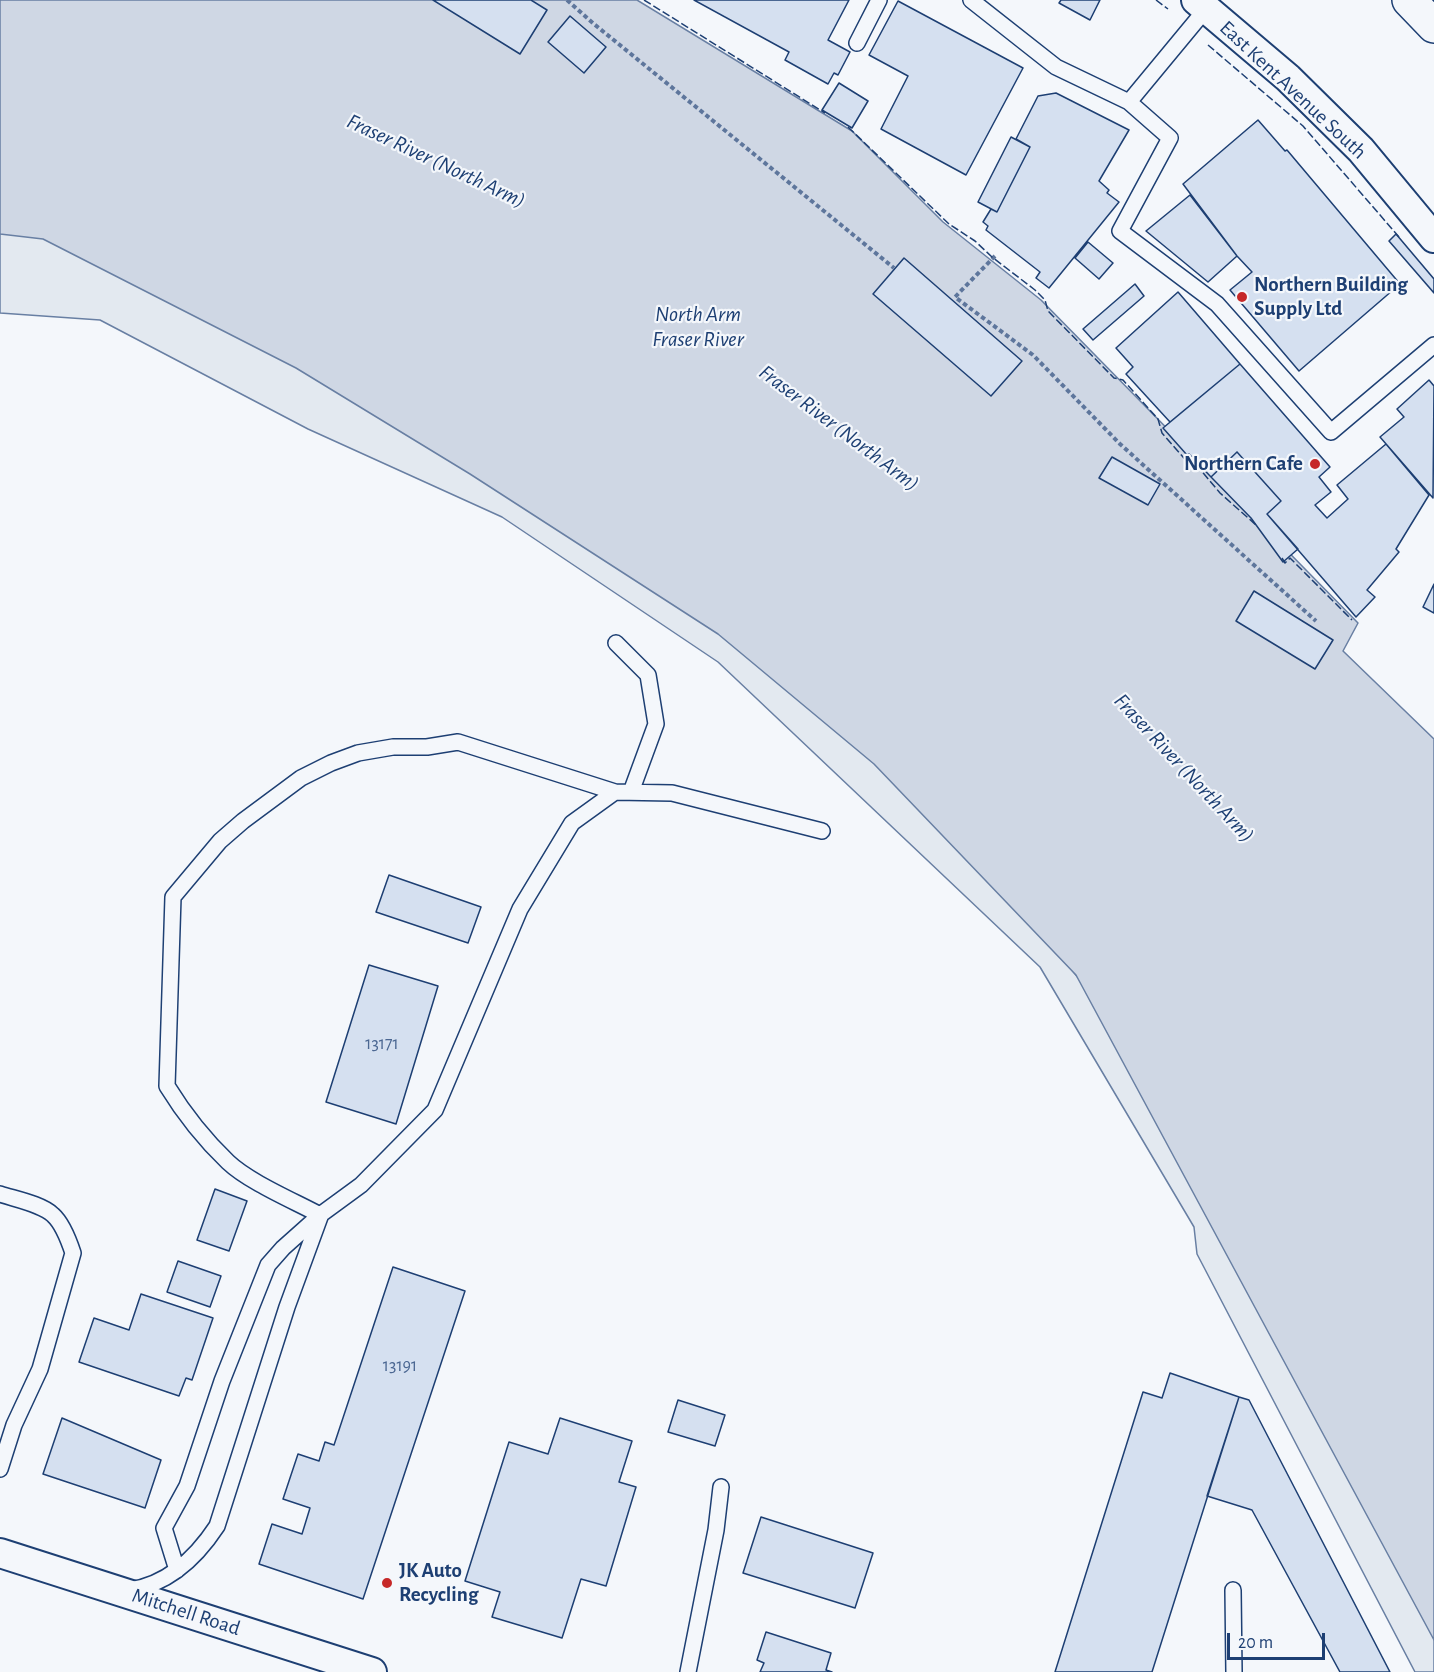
<!DOCTYPE html>
<html>
<head>
<meta charset="utf-8">
<style>
	body { margin:0 }
	#map { position:relative; width:1434px; height:1672px; overflow:hidden; background:#f4f7fb; font-family:"Alegreya Sans",sans-serif }
	canvas { display:block }
	.scale { position:absolute; left:1227px; top:1633px; width:98px; height:27px; box-sizing:border-box; border:3px solid #1d3f73; border-top:0; padding-left:8px; font-size:18px; line-height:21px; white-space:nowrap; color:#1d3f73; -webkit-text-stroke:4px #f4f7fb; paint-order:stroke }
</style>
</head>
<body>
<div id="map">
<canvas width="1434" height="1672"></canvas>
<div class="scale">20 m</div>
</div>
<script>
const context = document.querySelector('canvas').getContext('2d');
context.lineJoin = 'round';
function fillPath(path, color) { context.fillStyle = color; context.fill(path, 'evenodd'); }
function trace(path, color, width, dash) { context.strokeStyle = color; context.lineWidth = width; context.lineCap = dash ? 'butt' : 'round'; context.setLineDash(dash || []); context.stroke(path); }
function write(font, color, halo, rows, align = 'center') {
  context.font = font + ' "Alegreya Sans",sans-serif'; context.lineWidth = 4.5; context.setLineDash([]); context.textBaseline = 'middle'; context.strokeStyle = halo; context.fillStyle = color; for (const [text, x, y, turn = 0] of rows) {
    context.save(); context.translate(x, y); context.rotate((+turn || 0) * Math.PI / 180); context.textAlign = isNaN(turn) ? turn : align; if (halo) context.strokeText(text, 0, 0); context.fillText(text, 0, 0); context.restore();
  }
}
const green = new Path2D(`
	M0,177L860,708L1434,1418V1672H1415L1197,1254L1194,1227L1040,967L718,662L502,517L308,429L100,320L0,313Z`);
fillPath(green, '#e3e9f0');
trace(green, '#687fa3', 1.5);
const water = new Path2D(`
	M0,0H637L852,131L943,222L1041,300L1358,623L1343,651L1434,739V1640L1076,975L874,764L718,634L470,474L296,368L43,239L0,234Z`);
fillPath(water, '#cfd7e4');
trace(water, '#687fa3', 1.5);
const building = new Path2D(`
	M433,0H531L547,10L520,54Z
	M694,0H849L828,40L850,52L838,75L834,73L828,84L785,60L789,52Z
	M1061,0H1100L1090,20L1059,3Z
	M898,1L1023,68L966,175L881,129L908,76L869,55Z
	M570,16L606,47L584,73L548,42Z
	M839,83L868,101L852,128L822,110Z
	M1056,93L1129,130L1099,181L1109,190L1107,193L1119,202L1049,288L1036,278L1040,272L986,230L988,226L983,222L991,209L997,212L1030,147L1016,139L1038,96Z
	M1258,120L1285,151L1287,150L1400,284L1299,371L1230,290L1252,272L1237,256L1183,184Z
	M1011,137L1030,147L997,212L978,202Z
	M1190,195L1237,256L1208,282L1146,231Z
	M1396,234L1434,279V293L1389,241Z
	M1088,242L1113,263L1099,279L1075,258Z
	M904,258L1022,361L991,396L873,294Z
	M1135,284L1144,296L1093,340L1083,329Z
	M1178,292L1240,364L1170,422L1126,374L1133,367L1116,348Z
	M1240,364L1330,467L1319,477L1331,492L1315,505L1327,518L1348,499L1337,485L1386,444L1429,495L1396,549L1399,552L1367,590L1375,597L1356,617L1267,514L1281,501L1237,452L1211,477L1189,454L1187,455L1163,428Z
	M1429,380L1434,386L1433,498L1380,437L1404,417L1397,409Z
	M1237,452L1281,501L1267,514L1298,549L1283,562L1251,518L1211,477Z
	M1112,457L1160,484L1148,505L1099,478Z
	M1434,584V613L1423,607Z
	M1254,591L1333,640L1315,669L1236,621Z
	M389,875L481,907L468,943L376,912Z
	M369,965L438,986L396,1124L326,1102Z
	M215,1189L247,1201L229,1251L197,1240Z
	M178,1261L221,1276L210,1307L167,1292Z
	M393,1267L465,1291L363,1599L259,1564L272,1524L302,1534L310,1508L283,1499L298,1454L319,1461L325,1442L334,1445Z
	M141,1294L213,1318L192,1380L186,1378L179,1396L79,1362L94,1318L129,1330Z
	M1170,1373L1239,1397L1152,1672H1055L1143,1392L1162,1398Z
	M1239,1397L1249,1400L1390,1672H1340L1252,1510L1207,1496Z
	M678,1400L725,1415L715,1446L668,1432Z
	M62,1418L161,1460L145,1508L43,1474Z
	M560,1418L632,1441L619,1482L636,1487L606,1586L581,1579L562,1638L492,1617L500,1592L465,1581L509,1442L548,1454Z
	M761,1517L873,1553L855,1608L743,1573Z
	M766,1632L831,1653L826,1670L832,1672H760L764,1663L757,1660Z`);
fillPath(building, '#d5e0f0');
trace(building, '#1d3f73', 1.5);
const lane = new Path2D(`
	M971,0L1056,67L1129,102L1170,138L1120,231L1217,304L1331,432L1434,345
	M857,43L879,0
	M1129,102L1206,9
	M616,643L648,675L656,724L631,792
	M0,1194C15,1199 42,1204 53,1215C62,1223 69,1241 73,1253L40,1369L14,1425L0,1469
	M320,1215C294,1201 249,1182 228,1162C206,1141 183,1112 167,1086L173,897L220,841L243,821L301,778L331,763L358,753L393,747H427L458,742L615,792
	M177,1570L164,1528L187,1486L222,1381L268,1265L283,1248L320,1215L361,1185L435,1110L520,909L572,823L615,792L672,793L822,831
	M130,1590C168,1584 196,1558 217,1526L287,1307L320,1217
	M1233,1590L1234,1672
	M688,1672L716,1530L721,1487`);
const street = new Path2D(`
	M1196,0L1288,78L1361,150L1434,238
	M0,1553L372,1672`);
const secondary = new Path2D(`
	M1409,0L1434,26`);
trace(lane, '#1d3f73', 18);
trace(street, '#1d3f73', 32);
trace(secondary, '#1d3f73', 36);
trace(new Path2D(`
	M567,0L594,24L894,268
	M995,256L955,297L1033,355L1120,444L1316,621`), '#5e769c', 4, [4.5, 3]);
trace(lane, '#f4f7fb', 15);
trace(street, '#f4f7fb', 28);
trace(secondary, '#f4f7fb', 33);
trace(new Path2D(`
	M644,0L825,113
	M1156,0L1168,9
	M1208,45L1303,126L1399,237
	M848,127L949,224L975,241L992,257L1035,290L1045,300L1048,311L1114,378L1123,380L1158,419L1162,433L1190,465L1194,462L1220,493L1256,525
	M1282,558L1285,563L1290,558L1352,620`), '#1d3f73', 1.5, [8, 3]);
for (const [x, y, r, color] of [
	[1242,297,6,"#c62828"],
	[1315,464,6,"#c62828"],
	[387,1583,6,"#c62828"]
]) { const dot = new Path2D(); dot.arc(x, y, r, 0, 2 * Math.PI); context.fillStyle = color; context.fill(dot); trace(dot, '#f4f7fb', 2); }
write('18px', '#4b6792', null, [
	["13171",382,1044],
	["13191",400,1366]
]);
write('21px', '#1d3f73', '#f4f7fb', [
	["East Kent Avenue South",1293,90,43],
	["Mitchell Road",186,1612,18]
]);
write('bold 21px', '#1d3f73', '#f4f7fb', [
	["Northern Building",1254,285],
	["Supply Ltd",1254,309],
	["Northern Cafe",1303,464,"right"],
	["JK Auto",399,1571],
	["Recycling",399,1595]
], 'left');
write('italic 22px', '#1d3f73', '#f4f7fb', [
	["Fraser River (North Arm)",436,161,25],
	["North Arm",698,314],
	["Fraser River",698,339],
	["Fraser River (North Arm)",839,428,37],
	["Fraser River (North Arm)",1184,768,47]
]);
</script>
</body>
</html>
